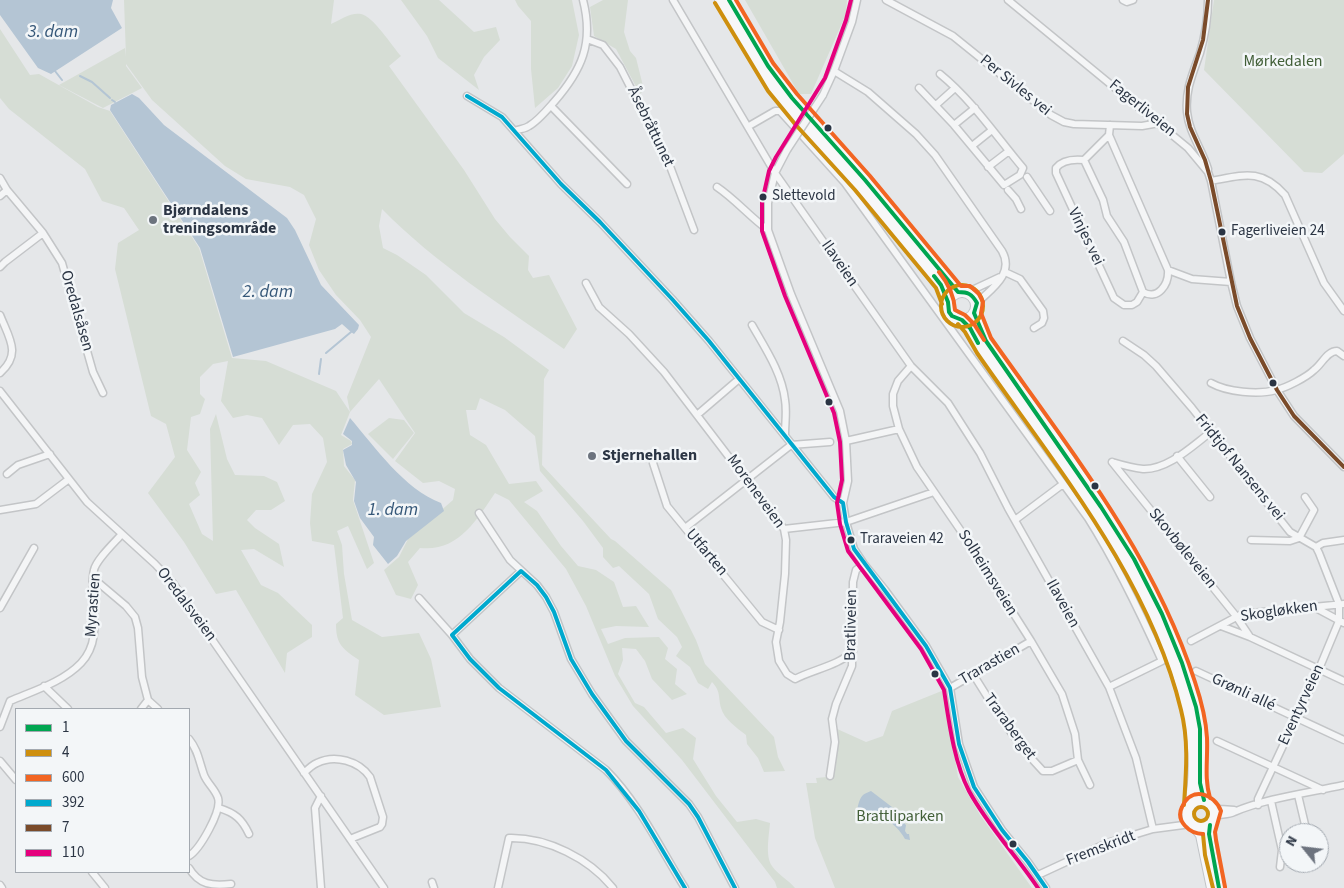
<!DOCTYPE html>
<html>
<head>
<meta charset="utf-8">
<style>
	body { margin:0 }
	#map { position:relative; width:1344px; height:888px; overflow:hidden; background:#e5e7e9; font-family:"Source Sans 3",sans-serif }
	canvas { display:block }
	.legend { position:absolute; left:15px; top:708px; width:175px; height:165px; box-sizing:border-box; background:#f3f6f8; border:1px solid #a3a9b0; margin:0; padding:6px 9px; list-style:none; font-size:15px; color:#2b3544 }
	.legend li { display:flex; align-items:center; gap:10px; height:25px }
	.legend b { width:25px; border:1px solid #a3a9b0 }
	.north { position:absolute; left:1279px; top:823px; width:50px; height:50px; box-sizing:border-box; background:#f3f6f8; border:1px solid #a3a9b0; border-radius:50%; rotate:299deg; font-size:14px; font-weight:700; line-height:20px; text-align:center; color:#2b3544 }
	.north::after { content:''; display:block; margin:auto; width:18px; height:22px; background:#6c737e; clip-path:polygon(50% 0,100% 100%,50% 72%,0 100%) }
</style>
</head>
<body>
<div id="map">
<canvas width="1344" height="888"></canvas>
<ul class="legend">
<li><b style="height:6px;background:#00a651"></b>1</li>
<li><b style="height:6px;background:#ce8f0e"></b>4</li>
<li><b style="height:6px;background:#f26522"></b>600</li>
<li><b style="height:6px;background:#00a9ce"></b>392</li>
<li><b style="height:6px;background:#7a4b2a"></b>7</li>
<li><b style="height:6px;background:#e5007d"></b>110</li>
</ul>
<div class="north">N</div>
</div>
<script>
const context = document.querySelector('canvas').getContext('2d');
context.lineJoin = 'round';
function fillPath(path, color) { context.fillStyle = color; context.fill(path, 'evenodd'); }
function trace(path, color, width, dash) { context.strokeStyle = color; context.lineWidth = width; context.lineCap = dash ? 'butt' : 'round'; context.setLineDash(dash || []); context.stroke(path); }
function write(font, color, halo, rows, align = 'center') {
  context.font = font + ' "Source Sans 3",sans-serif'; context.lineWidth = 5; context.setLineDash([]); context.textBaseline = 'middle'; context.strokeStyle = halo; context.fillStyle = color; for (const [text, x, y, turn = 0] of rows) {
    context.save(); context.translate(x, y); context.rotate((+turn || 0) * Math.PI / 180); context.textAlign = isNaN(turn) ? turn : align; if (halo) context.strokeText(text, 0, 0); context.fillText(text, 0, 0); context.restore();
  }
}
fillPath(new Path2D(`
	M124,0H334L331,24C340,20 351,12 361,14C373,16 392,46 401,56L389,66L464,170L495,219L510,237L529,256L528,270L533,278L549,275L577,329L564,349C501,305 436,264 382,209L379,226L383,248L397,255L426,275L464,313L504,337L549,370L544,379L542,465L611,539L615,541L671,590L696,640L705,664L774,737L778,757L785,771L764,772L758,758L747,744L746,735C737,728 724,719 721,708C718,696 721,692 712,682L708,689L698,683L690,667L676,656L682,647L677,637L658,619L649,594L619,566L613,568L603,557V548L583,521L540,471L535,436L505,410L480,398L476,410H466L470,435L486,445L509,484L536,481L543,491L524,502L537,511L561,546L578,566L596,570L614,582L623,607L636,606L649,627L616,626L601,629L608,644L625,638L659,637L668,648L665,659L677,669L675,684L687,694L672,700L652,679L645,661L636,649L622,648L623,660L618,674L635,703L644,707L666,733L683,728L696,738L693,759L716,796L737,822L756,819L770,823C769,836 765,856 772,866C778,875 789,880 795,888H777L775,882L682,760L633,706L615,676L586,606L566,569L509,500L495,493C476,521 458,552 420,548L408,562L418,585L411,599L396,595L384,570L399,557L408,539L453,500L455,489L439,481L423,483L395,461L415,433L379,379L350,412L341,435L351,441L352,444L343,449L344,466L355,480L353,500L374,563L367,569L348,526L337,531L342,545L344,574L352,620L382,637L419,633L431,659L441,707L384,715L355,695L359,660C343,649 336,645 336,624L343,618L334,545L312,541L310,523L312,494L327,462L323,438L310,424L293,425L279,445L262,418L247,415L233,418L221,401L228,361L213,364L200,377V394L205,399L200,414L191,417L187,450L201,472L195,483L200,495L189,504L202,534L213,541L210,429L216,414L227,459L235,475L264,476L277,482L285,501L271,510H256L247,520L255,528L279,544L284,567L254,549L241,550L261,585L278,593L312,625V637L287,653L285,673L236,590L216,594L184,542L148,493L175,457L166,424L151,416L115,269L118,243L139,230L124,208L102,201L85,169L9,109L0,98V29L30,75L39,74L98,107L110,111L199,248L232,358L266,361L336,391L350,412L347,397L371,337L360,320L336,295L319,270L309,245L316,219L304,195L290,187L246,179L225,166L152,100L126,64V66L142,88L103,108L59,85L125,48L126,57Z
	M401,0H439L474,32L496,27L500,40L484,57L474,75L479,90L438,58L427,36Z
	M515,0H572L579,35L572,66L558,88L535,108L531,69V21L518,6Z
	M603,0H628L624,32L630,51L636,58L644,90L640,94L616,49L594,36L590,7Z
	M745,0H847L846,14L811,94H799Z
	M1214,0H1344V154L1322,173L1304,172L1204,70Z
	M389,418L404,420L414,433L393,459L368,434Z
	M944,690L958,777L980,815L1032,888H835L815,838L806,783H817L816,778L827,777L835,728L866,742L883,736L892,711Z`), '#d6ddd5');
fillPath(new Path2D(`
	M0,0H113L111,8L122,28L51,74L38,68L0,15Z
	M132,94L139,98L164,125L287,218L295,230L321,285L359,325L358,329L354,334L351,332L342,324L335,329L233,357L200,248L110,110L111,105Z
	M350,418C375,447 404,489 441,503L444,511L406,541L397,556L388,564L373,545L374,537L360,518L354,501L356,482L346,465L343,450L352,445V441L343,434Z
	M871,791L905,817L903,822L906,825L905,831L907,834H909L910,840L905,839C901,831 888,817 878,817C871,816 865,817 858,815C856,810 859,799 863,795C865,793 869,792 871,791Z`), '#b4c5d4');
trace(new Path2D(`
	M55,71L62,80
	M80,76L92,82L110,98
	M112,100L115,102
	M326,353L351,332
	M319,374L321,359`), '#b4c5d4', 2);
const street = new Path2D(`
	M673,0L775,173L911,366L948,403L980,453L1008,508L1109,687L1136,758L1153,829
	M886,0L953,36L1051,115L1064,122L1074,124L1142,126L1159,123
	M1008,0L1188,148L1208,172L1211,181L1231,282L1237,306L1250,338L1277,390L1294,416L1344,467
	M1123,0L1127,2L1133,0
	M587,39L603,45L620,67L668,161L694,230
	M834,71L868,92L916,134L935,155L1002,251C1015,274 991,289 977,303
	M919,88L954,125L1004,185L1020,175L1023,168C996,136 973,101 940,74
	M823,95L834,71L852,22L857,0
	M467,96L502,117L561,184L600,222L672,299L709,341L834,497L843,503
	M936,105L955,88
	M551,106L627,184
	M954,125L975,108
	M749,126L775,111H780L845,183L1088,518C1117,564 1140,612 1162,661L1109,687
	M515,131C519,129 525,129 529,126C538,121 547,110 554,102C582,70 594,43 583,0
	M972,146L992,130
	M787,150L775,173L768,203V230L791,294L840,411L846,441L848,481L843,503L846,522L854,549L864,564L885,590L926,646L945,679L950,688L959,744L974,787L1002,830L1028,862L1046,888
	M1084,160L1103,200L1107,216L1124,242L1143,292C1158,301 1169,284 1168,270L1109,135L1110,125
	M1084,160C1074,159 1062,160 1056,168V173L1114,298L1124,305H1132L1137,302L1143,292
	M1084,160L1109,135
	M988,167L1009,151
	M1208,169C1202,149 1189,133 1187,112C1185,90 1193,73 1200,53C1205,36 1208,18 1208,0
	M1027,177L1050,211
	M0,178L7,190L43,233L62,263L93,372L103,393
	M1211,181C1244,175 1261,168 1285,195L1324,283L1344,311
	M717,187C735,199 750,217 768,230
	M1008,190L1016,199L1021,209
	M0,196L7,190
	M0,267L5,262L43,233
	M1168,270L1192,279L1231,282
	M1005,272L1020,279L1043,311L1044,318L1042,323L1034,328
	M586,283L599,307L629,334L664,372L784,529L786,540L785,574L780,622L776,642L779,661L787,674L795,679C814,669 838,666 853,651
	M968,292L1000,277
	M0,315C9,338 22,354 0,373
	M752,325C765,348 782,373 785,400C787,411 785,423 785,435
	M1123,341L1144,355L1156,366L1192,408L1290,532L1316,547L1319,553L1339,604V621L1319,669L1258,799V805
	M911,366L898,381L893,394V406L899,429L917,467L963,534L1031,641L1062,694L1075,734L1078,760L1090,785
	M1211,383C1227,392 1258,395 1276,390C1286,388 1307,377 1314,370C1322,364 1327,351 1337,351L1344,356
	M0,391L87,502L155,564L173,583L384,888
	M697,415L739,379
	M846,441L899,429
	M1177,456L1210,497
	M1112,462L1236,616L1250,637
	M1112,462C1122,465 1133,468 1143,469C1168,470 1192,446 1211,432
	M653,463L667,506L762,622L779,630
	M7,474L18,465L50,454
	M0,510L36,504L69,479
	M479,513L510,560L537,585L546,597L554,612L571,659L592,694L626,741L689,804L698,817L735,888
	M1015,520L1063,484
	M685,528L791,445L830,442
	M784,529L846,522L934,492
	M1251,540L1290,541L1299,538L1314,510L1305,497
	M1316,547L1323,543L1344,540
	M521,571L452,635L470,659L499,688L606,770C639,803 660,848 685,888
	M94,579L126,606L135,617L138,628L142,677L148,700L141,709
	M419,598L452,635
	M1314,607L1344,623
	M0,608L34,548
	M1221,626L1250,637L1344,681
	M1191,641L1242,614L1344,604
	M1196,671L1344,740
	M973,674C994,708 1015,742 1043,771H1052L1078,760
	M44,686L68,709
	M950,688L1031,641
	M148,700L158,709
	M0,727L10,701C33,691 63,682 81,663C106,636 87,601 94,570C96,560 114,543 122,534
	M189,739C198,750 199,761 204,775C207,783 215,789 218,798C222,811 200,849 189,856
	M1217,741L1323,790
	M0,761L16,780
	M304,773C308,769 312,765 317,763C335,754 359,761 370,777L383,817L382,824L380,827L350,839
	M830,776L835,742L832,719L836,704L852,666L853,582L856,570L864,564
	M1298,795L1307,833
	M321,796L315,808L321,888
	M1271,801L1282,850L1280,867
	M1213,807L1220,809L1234,810
	M219,808C235,813 242,819 249,834
	M1215,816C1221,814 1228,815 1234,812C1267,798 1308,793 1344,785
	M189,868C199,885 212,886 231,884
	M92,872L105,888
	M1038,875L1107,843L1153,829L1191,824
	M432,882L434,888
	M0,885L2,888
	M498,888L509,838C547,837 590,859 613,888`);
const primary = new Path2D(`
	M720,0L773,87L800,120L860,186L941,285L948,302
	M729,0L768,66L792,98L865,180L958,292
	M948 306a14 14 0 1 1 28 0a14 14 0 1 1-28 0Z
	M974,313L986,341C1007,371 1027,401 1049,431C1096,498 1144,565 1174,642C1185,670 1196,699 1200,729C1203,752 1196,778 1204,800
	M962,320L970,328L982,349C1004,381 1026,413 1049,445C1116,541 1214,682 1190,805
	M1210,825C1201,830 1194,828 1188,820L1187,810L1193,802C1203,798 1211,801 1215,812C1215,820 1209,825 1209,834C1209,851 1216,871 1219,888
	M1195,827L1201,835L1212,888`);
trace(street, '#c3c5c7', 9);
trace(primary, '#c1c4c7', 12);
trace(street, '#f4f5f6', 6);
trace(primary, '#f7f7f8', 10);
const streetBridge = new Path2D(`
	M787,150L823,95`);
trace(streetBridge, '#c3c5c7', 9, []);
trace(streetBridge, '#f4f5f6', 6);
trace(new Path2D(`
	M729,0L768,66L792,98L865,180L958,292C968,292 972,294 977,303L974,313L986,341L1101,507L1134,559L1162,614L1182,663L1196,707L1200,729V783L1204,800
	M934,276L941,285L948,302L949,312L952,316L962,320L970,328L978,343
	M1210,825L1209,834L1219,888`), '#00a651', 4);
trace(new Path2D(`
	M715,3L768,91L795,124L855,190L936,288L942,304
	M941 306a21 21 0 1 1 42 0a21 21 0 1 1-42 0Z
	M958,324L965,332L977,353C1053,463 1149,577 1181,710C1189,741 1186,773 1184,805
	M1194 814a7 7 0 1 1 14 0a7 7 0 1 1-14 0Z
	M1203,834L1205,855L1213,888`), '#ce8f0e', 4);
trace(new Path2D(`
	M736,0L773,63L797,94L870,176L961,286H970L979,294L983,302L981,313L991,338C1068,447 1154,554 1195,682C1201,700 1206,719 1207,738C1208,759 1204,778 1210,798
	M939,272C948,283 954,295 955,310L965,315L974,324L984,340
	M1203,834C1190,834 1175,821 1182,807C1191,786 1214,793 1221,811L1215,832L1216,840L1225,887`), '#f26522', 4);
trace(new Path2D(`
	M467,96L502,117L561,184L600,222L672,299L709,341L834,497L843,503L846,522L854,549L926,646L950,688L959,744L974,787L1002,830L1028,862L1046,888
	M685,888L639,811L606,770L499,688L470,659L452,635L521,571L537,585L546,597L554,612L571,659L592,694L626,741L689,804L698,817L735,888`), '#00a9ce', 4);
trace(new Path2D(`
	M1208,0L1203,40L1188,87L1187,114L1190,127L1205,160L1211,181L1237,306L1250,338L1277,390L1294,416L1344,467`), '#7a4b2a', 4);
trace(new Path2D(`
	M851,0L846,20L825,78L776,157L769,171L762,202V231L785,296L834,413L840,442L842,480L837,503L840,524L848,551L921,649L944,690C949,722 954,762 969,791C988,826 1016,855 1038,888`), '#e5007d', 4);
for (const [x, y, r, color] of [
	[828,128,4.5,"#2b3544"],
	[763,197,4.5,"#2b3544"],
	[153,220,5,"#6c737e"],
	[1222,232,4.5,"#2b3544"],
	[1273,383,4.5,"#2b3544"],
	[829,402,4.5,"#2b3544"],
	[592,456,5,"#6c737e"],
	[1095,486,4.5,"#2b3544"],
	[851,540,4.5,"#2b3544"],
	[935,674,4.5,"#2b3544"],
	[1013,844,4.5,"#2b3544"]
]) { const dot = new Path2D(); dot.arc(x, y, r, 0, 2 * Math.PI); context.fillStyle = color; context.fill(dot); trace(dot, '#f3f6f8', 2); }
write('15px', '#2b3544', '#f3f6f8', [
	["Slettevold",772,197],
	["Fagerliveien 24",1231,232],
	["Traraveien 42",860,540]
], 'left');
write('16px', '#425f38', '#f3f6f8', [
	["Mørkedalen",1283,62],
	["Brattliparken",900,817]
]);
write('16px', '#2b3544', '#f3f6f8', [
	["Per Sivles vei",1015,86,39],
	["Fagerliveien",1142,109,39],
	["Åsebråttunet",650,127,64],
	["Vinjes vei",1085,237,64],
	["Ilaveien",839,264,55],
	["Oredalsåsen",76,311,74],
	["Fridtjof Nansens vei",1239,468,51],
	["Moreneveien",755,492,54],
	["Skovbøleveien",1182,549,51],
	["Utfarten",706,553,50],
	["Solheimsveien",987,573,58],
	["Ilaveien",1062,604,61],
	["Myrastien",94,605,-86],
	["Oredalsveien",186,605,53],
	["Skogløkken",1279,612,-8],
	["Bratliveien",852,625,-89],
	["Trarastien",990,665,-30],
	["Grønli allé",1243,693,25],
	["Eventyrveien",1302,705,-65],
	["Traraberget",1009,727,54],
	["Fremskridt",1101,849,-21]
]);
write('bold 16px', '#2b3544', '#f3f6f8', [
	["Bjørndalens",163,211],
	["treningsområde",163,229],
	["Stjernehallen",602,456]
], 'left');
write('italic 18px', '#355778', '#f3f6f8', [
	["3. dam",53,33],
	["2. dam",268,293],
	["1. dam",393,511]
]);
</script>
</body>
</html>
